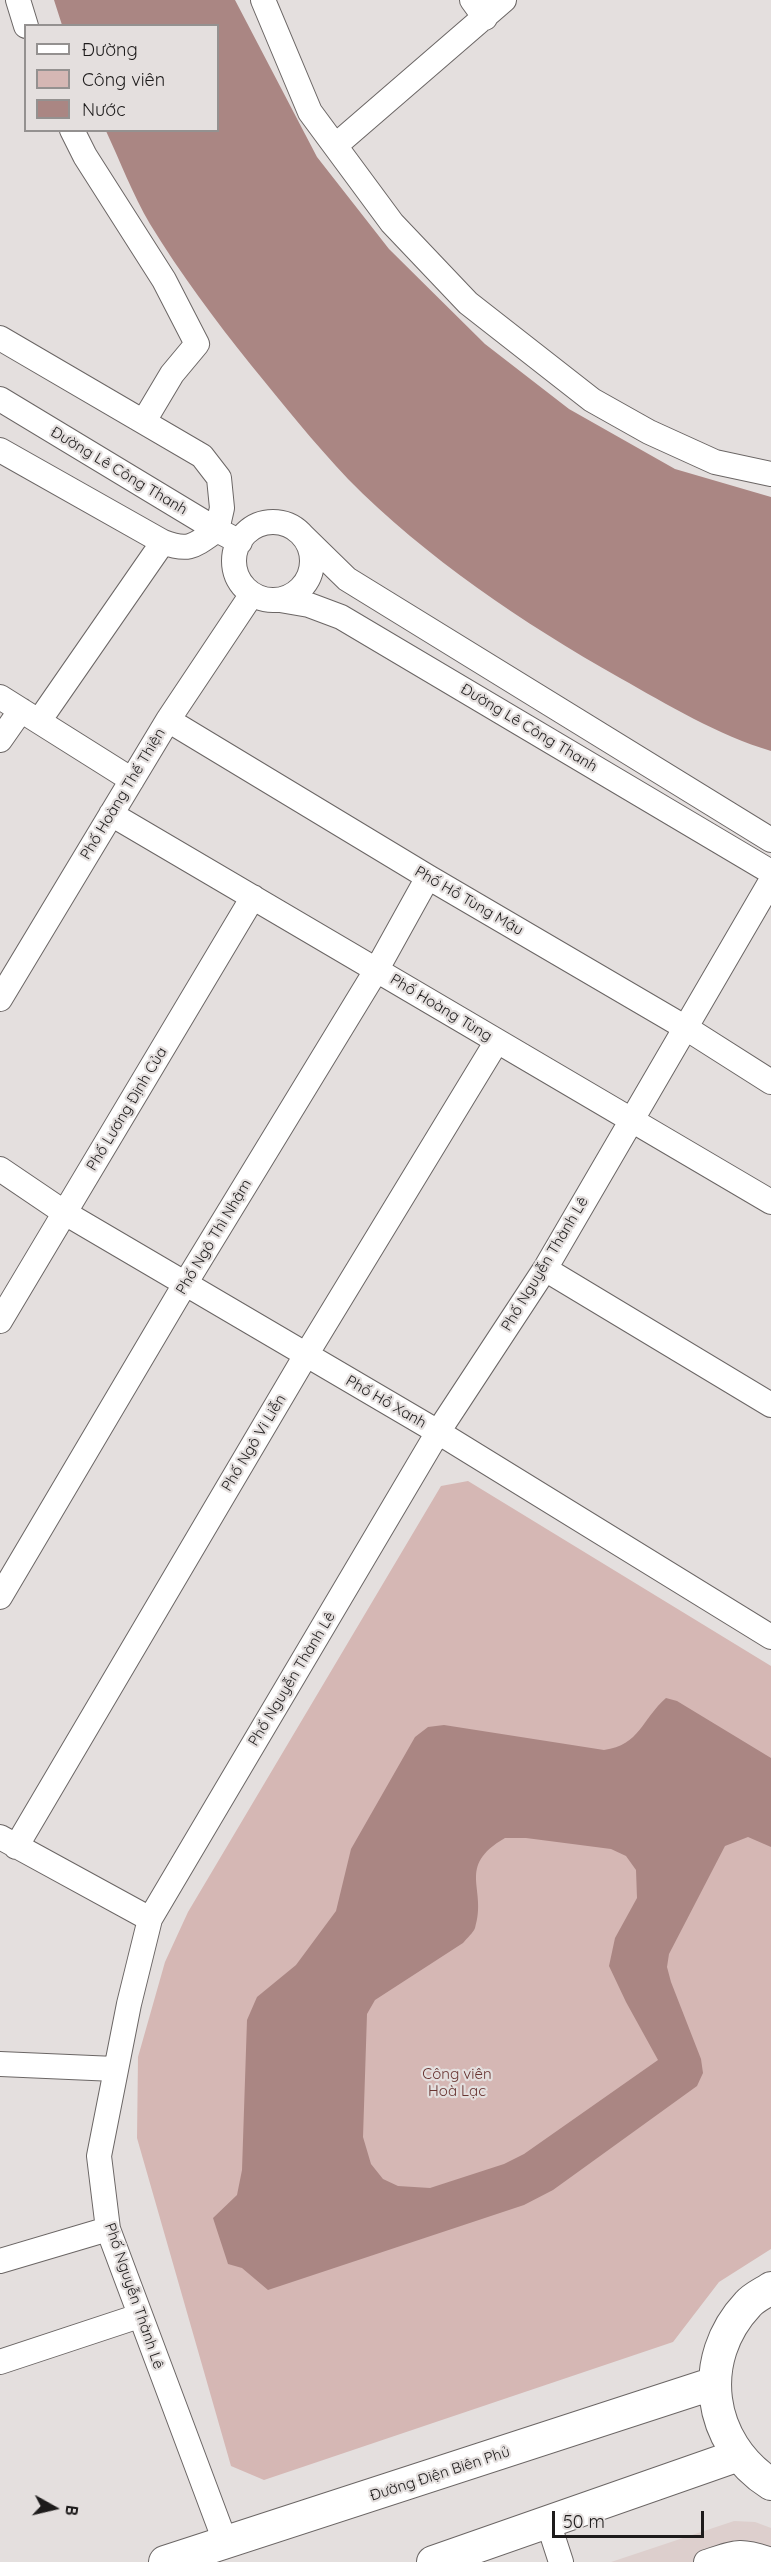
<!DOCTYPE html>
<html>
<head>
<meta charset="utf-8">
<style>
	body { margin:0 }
	#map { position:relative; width:771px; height:2562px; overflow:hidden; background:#e4dfde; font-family:Quicksand,sans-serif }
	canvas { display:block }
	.legend { position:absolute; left:24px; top:24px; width:195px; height:108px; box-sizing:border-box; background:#e4dfde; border:2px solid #949190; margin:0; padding:8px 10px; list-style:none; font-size:18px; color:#1d1b1b }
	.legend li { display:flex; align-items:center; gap:12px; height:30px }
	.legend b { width:30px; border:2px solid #949190 }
	.north { position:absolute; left:24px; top:2478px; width:60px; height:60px; -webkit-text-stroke:4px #e4dfde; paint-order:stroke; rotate:98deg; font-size:16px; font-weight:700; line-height:24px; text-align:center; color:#1d1b1b }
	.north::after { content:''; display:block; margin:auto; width:21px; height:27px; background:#1d1b1b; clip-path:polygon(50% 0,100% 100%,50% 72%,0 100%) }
	.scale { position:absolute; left:552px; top:2511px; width:152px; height:27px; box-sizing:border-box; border:3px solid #1d1b1b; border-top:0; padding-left:8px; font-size:18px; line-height:21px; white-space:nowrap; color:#1d1b1b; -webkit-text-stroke:4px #e4dfde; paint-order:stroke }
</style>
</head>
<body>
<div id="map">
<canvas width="771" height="2562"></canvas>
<ul class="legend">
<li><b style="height:8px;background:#fff"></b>Đường</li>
<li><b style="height:16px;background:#d5b7b4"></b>Công viên</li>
<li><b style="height:16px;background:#aa8683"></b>Nước</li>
</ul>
<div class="north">B</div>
<div class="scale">50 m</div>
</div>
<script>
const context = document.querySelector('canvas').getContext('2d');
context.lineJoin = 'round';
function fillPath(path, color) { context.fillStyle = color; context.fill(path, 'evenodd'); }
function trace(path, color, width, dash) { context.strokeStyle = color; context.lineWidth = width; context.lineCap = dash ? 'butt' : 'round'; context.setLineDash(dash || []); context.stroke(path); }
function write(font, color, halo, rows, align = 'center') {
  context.font = font + ' Quicksand,sans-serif'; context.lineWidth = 4.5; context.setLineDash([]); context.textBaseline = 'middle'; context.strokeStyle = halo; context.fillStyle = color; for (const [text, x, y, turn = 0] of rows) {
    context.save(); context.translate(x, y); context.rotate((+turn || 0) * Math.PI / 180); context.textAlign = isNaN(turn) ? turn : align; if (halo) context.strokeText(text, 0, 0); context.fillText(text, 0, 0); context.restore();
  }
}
fillPath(new Path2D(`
	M734,2521L755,2522L771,2528V2562H611Z`), '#ddcfcd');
fillPath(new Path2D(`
	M468,1481L771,1666V2249L719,2282L673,2342L264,2480L231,2466L137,2138L138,2057L165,1962L188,1912L441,1486Z`), '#d5b7b4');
fillPath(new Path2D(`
	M54,0H235L317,157L389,249L485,344L569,409L675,469L771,497V751C718,735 668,705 620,678C523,623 426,558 348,479C314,443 282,403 251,365C215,320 180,273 150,224C133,195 120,161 106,131L218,130V26L62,25Z
	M666,1698L677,1701L771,1758V1847L748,1837L725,1846L669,1954L667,1967L671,1982L701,2059L703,2073L697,2086L553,2190L524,2205L268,2290L242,2268L228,2264L213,2218L237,2195L242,2170L247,2020L257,1997L296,1965L336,1911L351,1849L415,1737L428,1727L444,1725L604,1750C640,1745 642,1719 666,1698ZM505,1838H526L611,1849L626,1856L636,1870L637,1898L615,1938L609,1966L626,2002L658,2060L524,2154L504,2164L430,2188L398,2186L383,2179L371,2164L363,2137L367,2014L375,2000L463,1943C467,1938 473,1933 475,1928C488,1888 455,1867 505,1838Z`), '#aa8683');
const minor = new Path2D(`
	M18,0L26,26
	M263,0L310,112L392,223L468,303L592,400L649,432L715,462L771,474
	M472,0L485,18
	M72,130L85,156L164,280L197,344L172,374L144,421
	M335,146L504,0
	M0,338L202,456L219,478L222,508L217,530C194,546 189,552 163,542L0,450
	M0,399L217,530L240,542
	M234 561a39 39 0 1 1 78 0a39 39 0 1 1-78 0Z
	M303,536L347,579L771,840
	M280,600L309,605L341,617L771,872
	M0,697L132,780
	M168,720L428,877L686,1028L771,1082
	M39,721L163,542
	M0,740L21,710
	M111,814L771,1202
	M0,999L168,720L252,594
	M0,1169L65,1213L438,1432L771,1637
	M545,1269L771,1405
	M0,1321L253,897
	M0,1597L185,1284L377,969L428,877
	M0,1837L150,1919
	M16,1847L306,1355L497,1041
	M0,2064L115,2069
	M0,2261L108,2229
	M0,2362L139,2316
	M548,2522L561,2562
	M226,2544L108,2229L99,2156L129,2004L150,1919L438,1432L545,1269L771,881
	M706,2562C736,2552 740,2549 771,2560`);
const major = new Path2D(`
	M771,2288C764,2293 754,2297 748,2304C696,2359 707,2443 771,2484
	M165,2562L715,2383
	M433,2562L739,2455`);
trace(minor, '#6b6665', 26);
trace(major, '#6b6665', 34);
trace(minor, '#fff', 24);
trace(major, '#fff', 32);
write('15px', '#1d1b1b', '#e4dfde', [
	["Đường Lê Công Thanh",119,471,31],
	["Đường Lê Công Thanh",529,728,31],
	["Phố Hoàng Thế Thiện",123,794,-59],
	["Phố Hồ Tùng Mậu",469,901,30],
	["Phố Hoàng Tùng",441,1008,31],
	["Phố Lương Định Của",127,1109,-59],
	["Phố Ngô Thì Nhậm",214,1237,-59],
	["Phố Nguyễn Thành Lê",545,1264,-59],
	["Phố Hồ Xanh",386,1402,30],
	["Phố Ngô Vi Liễn",254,1443,-59],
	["Phố Nguyễn Thành Lê",292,1679,-59],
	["Phố Nguyễn Thành Lê",134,2296,71],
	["Đường Điện Biên Phủ",440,2474,-18]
]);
write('15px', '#683431', '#e4dfde', [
	["Công viên",457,2074],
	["Hoà Lạc",457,2091]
]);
</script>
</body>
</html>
